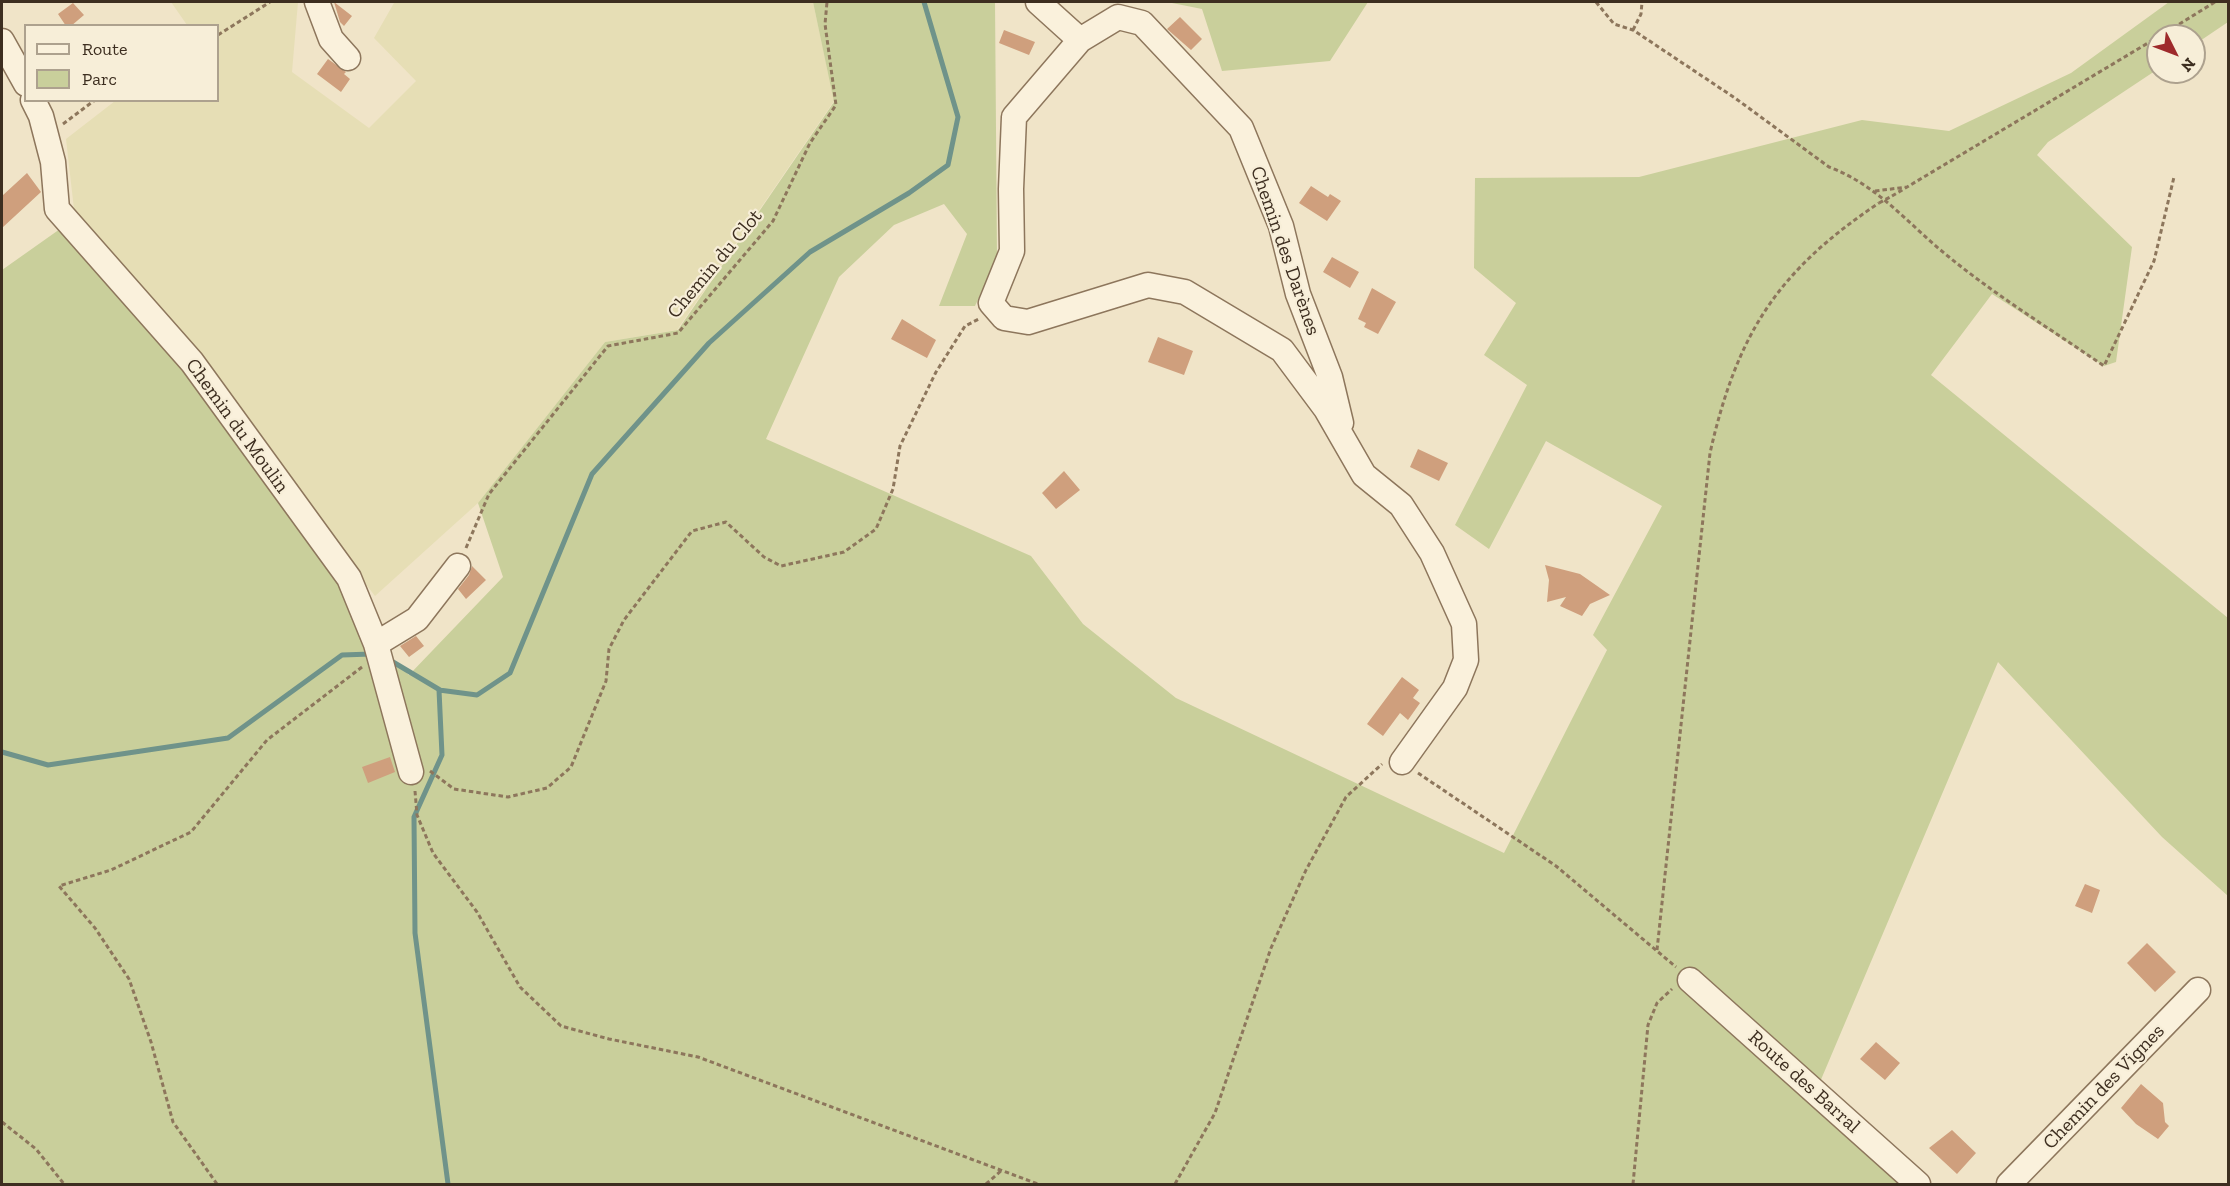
<!DOCTYPE html>
<html>
<head>
<meta charset="utf-8">
<style>
	body { margin:0 }
	#map { position:relative; width:2230px; height:1186px; overflow:hidden; background:#f0e4c8; font-family:"Zilla Slab",serif }
	canvas { display:block }
	.frame { position:absolute; inset:0; border:3px solid #3d2e20; pointer-events:none }
	.legend { position:absolute; left:24px; top:24px; width:195px; height:78px; box-sizing:border-box; background:#f7eed8; border:2px solid #ada18e; margin:0; padding:8px 10px; list-style:none; font-size:18px; color:#3d2e20 }
	.legend li { display:flex; align-items:center; gap:12px; height:30px }
	.legend b { width:30px; border:2px solid #ada18e }
	.north { position:absolute; left:2146px; top:24px; width:60px; height:60px; box-sizing:border-box; background:#f7eed8; border:2px solid #ada18e; border-radius:50%; rotate:132deg; font-size:16px; font-weight:700; line-height:24px; text-align:center; color:#3d2e20 }
	.north::after { content:''; display:block; margin:auto; width:21px; height:27px; background:#9e2a2b; clip-path:polygon(50% 0,100% 100%,50% 72%,0 100%) }
</style>
</head>
<body>
<div id="map">
<canvas width="2230" height="1186"></canvas>
<div class="frame"></div>
<ul class="legend">
<li><b style="height:8px;background:#faf1dc"></b>Route</li>
<li><b style="height:16px;background:#c9cf9b"></b>Parc</li>
</ul>
<div class="north">N</div>
</div>
<script>
const context = document.querySelector('canvas').getContext('2d');
context.lineJoin = 'round';
function fillPath(path, color) { context.fillStyle = color; context.fill(path, 'evenodd'); }
function trace(path, color, width, dash) { context.strokeStyle = color; context.lineWidth = width; context.lineCap = dash ? 'butt' : 'round'; context.setLineDash(dash || []); context.stroke(path); }
function write(font, color, halo, rows, align = 'center') {
  context.font = font + ' "Zilla Slab",serif'; context.lineWidth = 4.5; context.setLineDash([]); context.textBaseline = 'middle'; context.strokeStyle = halo; context.fillStyle = color; for (const [text, x, y, turn = 0] of rows) {
    context.save(); context.translate(x, y); context.rotate((+turn || 0) * Math.PI / 180); context.textAlign = isNaN(turn) ? turn : align; if (halo) context.strokeText(text, 0, 0); context.fillText(text, 0, 0); context.restore();
  }
}
fillPath(new Path2D(`
	M171,2H298L292,72L369,128L416,81L374,38L394,3L398,2H813L834,101L677,330L605,342L478,503L375,596L328,536L225,387L75,218L66,139L115,101L218,100V26L187,25Z`), '#e6deb5');
fillPath(new Path2D(`
	M813,2H995L997,258L975,306H939L967,234L944,204L894,225L839,277L766,439L1031,556L1083,624L1176,698L1504,853L1607,650L1593,635L1662,506L1546,441L1489,549L1455,525L1527,385L1484,355L1516,303L1474,268L1475,178L1639,177L1862,120L1949,131L2071,73L2169,2H2228V22L2194,45V36H2158V69L2048,142L2037,155L2132,247L2116,362L2104,366L1992,294L1931,375L2228,618V896L2162,837L1998,662L1817,1089L1915,1184H2V270L60,229L181,367L361,609L376,644L409,675L503,577L478,503L605,342L678,330L834,102Z
	M1167,2H1368L1330,61L1222,71L1202,9Z`), '#c9cf9b');
trace(new Path2D(`
	M388,659L440,690
	M2,752L48,765L228,738L342,655L371,654
	M448,1184L415,933L414,817L442,755L439,690L477,695L510,673L592,474L709,343L810,252L909,193L948,165L958,117L924,2`), '#6f938a', 5);
fillPath(new Path2D(`
	M334,2L352,16L344,26L340,22Z
	M73,3L84,15L71,26H66L58,14Z
	M1180,17L1202,39L1191,50L1167,29Z
	M1004,30L1035,42L1029,55L999,43Z
	M328,59L346,72L344,74L350,79L341,92L317,74Z
	M27,173L41,192L2,228V196Z
	M1311,186L1328,197L1330,194L1341,201L1327,221L1299,203Z
	M1332,257L1359,272L1350,288L1323,272Z
	M1372,288L1396,302L1378,334L1364,327L1366,323L1358,319Z
	M902,319L936,340L927,358L891,339Z
	M1158,337L1193,351L1184,375L1148,362Z
	M1418,449L1448,463L1439,481L1410,467Z
	M1064,471L1080,490L1056,509L1042,493Z
	M1545,565L1580,574L1610,595L1590,604L1582,616L1560,606L1566,597L1547,602L1549,580Z
	M472,566L486,580L466,599L458,589L469,575Z
	M416,636L424,646L409,657L400,646Z
	M1402,677L1419,690L1413,698L1420,703L1408,720L1400,713L1383,736L1367,724Z
	M390,757L395,772L368,783L362,767Z
	M2085,884L2100,890L2092,913L2075,906Z
	M2147,943L2176,972L2155,992L2127,963Z
	M1876,1042L1900,1063L1885,1080L1860,1059Z
	M2141,1084L2163,1103L2165,1122L2169,1126L2158,1139L2136,1124L2121,1108Z
	M1952,1130L1976,1153L1957,1174L1929,1148Z`), '#cf9f7d');
const minor = new Path2D(`
	M317,2L331,39L348,58
	M1038,2L1080,40L1014,117L1011,189L1012,251L991,303L1004,318L1028,322L1148,285L1185,292L1282,350L1326,409L1364,475L1401,505L1432,553L1464,624L1466,660L1455,688L1402,762
	M1080,40L1118,17L1142,23L1241,128L1281,226L1298,294L1330,377L1341,423
	M2,41L26,84
	M33,100L41,116L53,162L57,209L192,362L349,578L376,644L411,772
	M376,644L417,619L458,566
	M1690,980L1918,1184
	M2009,1184L2198,990`);
trace(minor, '#8d765c', 27);
trace(new Path2D(`
	M1596,2L1614,24L1633,30L1735,98L1829,167C1878,185 1909,225 1949,257C1998,297 2052,330 2104,366L2154,261L2174,177
	M1633,30L1641,14L1642,2
	M218,35L270,2
	M2160,36L2215,2
	M63,124L95,100
	M1875,191L1907,187
	M1892,196L2158,37
	M466,548L489,494L608,346L678,333L773,221L810,143L836,105L825,24L827,2
	M430,771L454,789L508,797L547,788L571,767L606,681L609,649L624,620L692,531L726,522L764,557L781,566L844,552L876,529L893,489L900,446L936,372L965,326L979,319
	M1418,773L1556,866L1676,967
	M415,791L417,815L433,853L477,912L520,987L561,1026L609,1039L698,1057L1038,1184
	M1657,950L1710,453C1737,334 1777,271 1879,203
	M2,1122L36,1149L64,1184
	M217,1184L173,1122L151,1042L129,979L95,928L59,886L111,870L191,832L267,740L362,667
	M986,1184L1002,1170
	M1175,1184L1215,1113L1271,948L1306,870L1346,797L1382,764
	M1633,1184L1648,1025L1657,1003L1672,989`), '#8d765c', 3, [4.5, 3]);
trace(minor, '#faf1dc', 24);
trace(new Path2D(`
	M1879,203L1892,196`), '#8d765c', 3, [4.5, 3]);
write('20px', '#3d2e20', '#f7eed8', [
	["Chemin des Darènes",1285,251,71],
	["Chemin du Clot",715,264,-50],
	["Chemin du Moulin",237,426,54],
	["Route des Barral",1804,1082,42],
	["Chemin des Vignes",2104,1087,-46]
]);
</script>
</body>
</html>
